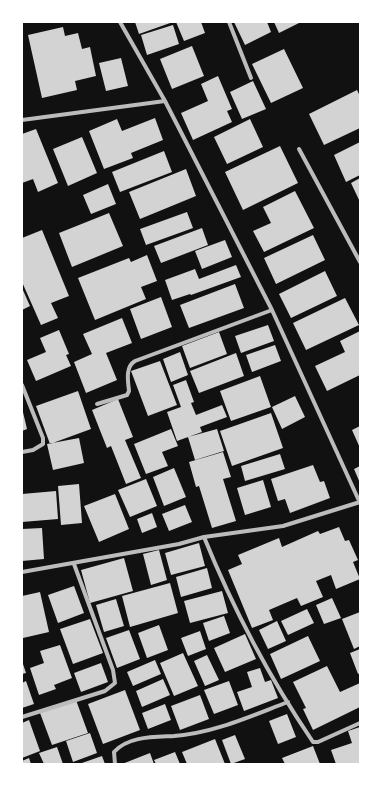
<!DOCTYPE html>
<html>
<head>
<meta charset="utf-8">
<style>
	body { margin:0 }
	#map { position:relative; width:382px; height:786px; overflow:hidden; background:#111; font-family:Quicksand,sans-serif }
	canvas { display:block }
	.frame { position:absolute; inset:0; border:23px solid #fff; pointer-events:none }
</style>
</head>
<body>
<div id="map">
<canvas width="382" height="786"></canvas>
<div class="frame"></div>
</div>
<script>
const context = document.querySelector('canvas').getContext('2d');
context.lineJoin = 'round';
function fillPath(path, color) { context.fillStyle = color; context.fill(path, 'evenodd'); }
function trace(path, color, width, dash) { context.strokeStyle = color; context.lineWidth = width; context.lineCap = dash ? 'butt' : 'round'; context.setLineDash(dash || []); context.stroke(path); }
fillPath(new Path2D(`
	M135,22H173L139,34Z
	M176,22H201L205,33L184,41Z
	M234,22H267L271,32L245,45Z
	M274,22H301L279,33Z
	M173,25L179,44L147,55L141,35Z
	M63,27L65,36L78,33L82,49L90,47L96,76L75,81L77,90L42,98L28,35Z
	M192,46L204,76L172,89L160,59Z
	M284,49L303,88L271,103L252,64Z
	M121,58L128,86L106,91L99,63Z
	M218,76L232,109L227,111L232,122L193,140L181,113L208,101L201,84Z
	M253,81L266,109L242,119L230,92Z
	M357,90L360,96V128L324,145L309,114Z
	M155,118L163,140L131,153L133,158L104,169L89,131L117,119L122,131Z
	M250,119L263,147L227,164L214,137Z
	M36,129L58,183L38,192L33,179L22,183V134Z
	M82,137L97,173L68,186L53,149Z
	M360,142V175L346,182L334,155Z
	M280,146L298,183L243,210L225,172Z
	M164,151L172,172L120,192L112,172Z
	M186,169L196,196L140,219L129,192Z
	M360,178V202L351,183Z
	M108,184L116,204L91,214L83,195Z
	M295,191L314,228L264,252L253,231L271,223L263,207Z
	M187,212L193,228L146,245L140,229Z
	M109,213L123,246L72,267L59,233Z
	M202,228L208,245L161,263L154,246Z
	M42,230L69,296L51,303L58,318L41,325L22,282V238Z
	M313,235L325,260L276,284L264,258Z
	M225,240L232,257L202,269L195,251Z
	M147,255L157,281L141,287L146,299L95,320L78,278L129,258L131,262Z
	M236,265L241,277L191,295L190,294L172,300L165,280L195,269L199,279Z
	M325,271L337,296L291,318L279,294Z
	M235,284L244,308L189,328L180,305Z
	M22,288L30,306L22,310Z
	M161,297L172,327L141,339L130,309Z
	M345,298L359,325L306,350L293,323Z
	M122,318L132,343L106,353L117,380L86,393L74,362L92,354L83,334Z
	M268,325L274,341L241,353L235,336Z
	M59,330L69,354L66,355L71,366L36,381L27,360L46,352L40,338Z
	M360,331V375L327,391L315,366L345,352L340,341Z
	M219,332L227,354L190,368L182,346Z
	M275,345L281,361L252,372L246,355Z
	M180,352L188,375L171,382L163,359Z
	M236,353L244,376L199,393L190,371Z
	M160,361L177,405L148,416L131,371Z
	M260,376L271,407L231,421L220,391Z
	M186,380L194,402L191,403L196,415L222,405L227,417L200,427L202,432L177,441L167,412L181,407L173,385Z
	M78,391L91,429L50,444L36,406Z
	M295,396L305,417L282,429L272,407Z
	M118,399L133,437L125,440L141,478L126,484L111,446L107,448L92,410Z
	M22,408L27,429L22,431Z
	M271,413L283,448L232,466L220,431Z
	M360,426V448L352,430Z
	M171,429L178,446L162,452L168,466L146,474L134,444Z
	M217,429L224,451L195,460L188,437Z
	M79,438L84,463L53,470L47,444Z
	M223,452L231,477L223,479L236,521L212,528L199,486L196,487L189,462Z
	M280,454L285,469L245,481L241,466Z
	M313,465L320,482L324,481L330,498L290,513L285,499L278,501L271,479Z
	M360,466V483L354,469Z
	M174,468L186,497L164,506L153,477Z
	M146,479L157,506L130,517L118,490Z
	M263,480L271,507L245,515L237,488Z
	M79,484L82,523L61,525L58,486Z
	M56,491L58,519L22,522V494Z
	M115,494L129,529L99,542L84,506Z
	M185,505L192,522L169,531L162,514Z
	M152,513L157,527L142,533L137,519Z
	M339,527L345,541L349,540L358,560L353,562L360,579L336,589L331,575L316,581L323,597L301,606L297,598L269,610L273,620L252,628L228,570L242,564L238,555L279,538L282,547L318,531L320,534Z
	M42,528L44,559L22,561V529Z
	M199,543L205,566L171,575L165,553Z
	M159,550L167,580L151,585L143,554Z
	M124,558L133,591L90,603L81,570Z
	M207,568L212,588L181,597L176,577Z
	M170,583L178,613L130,627L122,596Z
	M74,586L84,613L58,623L48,595Z
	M222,591L228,613L190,623L184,601Z
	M40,592L49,632L23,638L22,596Z
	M332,598L341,618L324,624L316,605Z
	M116,599L124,626L104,632L96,605Z
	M307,609L314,623L288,635L281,621Z
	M360,612V646L354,649L342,619Z
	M224,616L230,633L209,641L203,623Z
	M90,619L103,653L73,664L60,629Z
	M277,621L286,641L268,649L259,630Z
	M159,625L168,650L147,658L138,633Z
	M129,630L140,659L117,668L106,638Z
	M200,631L206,649L188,656L181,638Z
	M245,634L256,659L225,672L214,648Z
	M308,636L320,661L281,679L270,654Z
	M60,645L72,678L54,685L56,689L39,695L30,668L44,663L40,651Z
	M360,649V673L358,674L350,653Z
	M183,653L198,686L174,696L160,663Z
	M207,655L219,680L205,686L194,661Z
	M155,660L161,674L133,686L127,672Z
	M22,661L26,673L22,674Z
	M101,663L108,682L81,692L74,673Z
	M327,666L340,692L360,683V707L313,730L303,709L306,708L293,682Z
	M260,668L265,682L271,680L278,698L244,711L237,692L252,687L247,672Z
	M163,679L170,695L142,707L136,691Z
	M26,681L34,704L22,708V683Z
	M229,681L238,705L214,714L204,690Z
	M125,690L140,730L103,744L88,704Z
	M200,695L209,719L180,730L171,706Z
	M76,700L88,733L52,745L40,713Z
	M165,704L171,720L148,729L142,713Z
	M287,714L296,737L278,744L269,721Z
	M29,720L40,751L22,758V723Z
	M360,727V764H336L331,750L352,743L348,731Z
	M90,733L97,753L73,762L66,741Z
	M235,735L245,759L231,764L222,740Z
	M215,739L225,764H187L182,752Z
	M313,746L320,764H285L282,758Z
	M57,747L63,764H44L39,753Z
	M175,752L180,764H156L154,760Z
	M150,753L154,764H122Z
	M102,756L105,764H79Z
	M29,758L31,764H22V761Z`), '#d3d3d3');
trace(new Path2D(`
	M120,22L165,101L272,310L360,503
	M229,22L251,78
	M22,120L165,101
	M299,149L360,262
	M22,385L43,438V444L33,450L22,452
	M97,404L127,395L129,391C128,381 125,367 135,361L272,310
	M204,537C232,606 271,680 313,742H318L360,723
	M22,572L179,544L204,537L283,526L360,502
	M22,717L105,691L115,683L113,670L74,564
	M115,764L114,752C128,736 154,737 174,736C214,733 251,716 288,702`), '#bcbcbc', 4);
</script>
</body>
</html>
